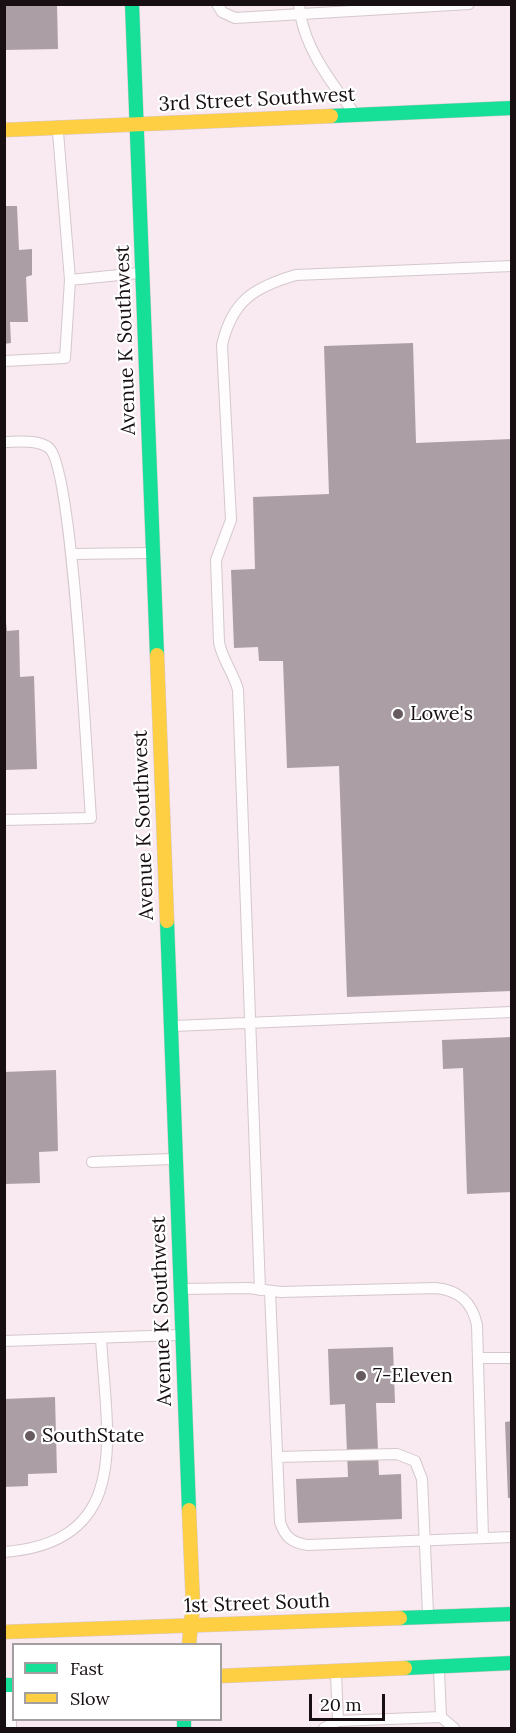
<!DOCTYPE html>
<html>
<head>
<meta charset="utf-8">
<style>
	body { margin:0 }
	#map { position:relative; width:516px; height:1733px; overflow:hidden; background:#f9e9f0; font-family:Lora,serif }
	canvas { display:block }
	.frame { position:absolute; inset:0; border:6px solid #180f13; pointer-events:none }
	.legend { position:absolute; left:12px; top:1643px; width:210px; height:78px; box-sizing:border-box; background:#fff; border:2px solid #a39fa1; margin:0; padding:8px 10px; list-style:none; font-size:18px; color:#180f13 }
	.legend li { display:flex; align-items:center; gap:12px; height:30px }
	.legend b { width:30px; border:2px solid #a39fa1 }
	.scale { position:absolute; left:309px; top:1694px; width:76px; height:27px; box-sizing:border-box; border:3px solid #180f13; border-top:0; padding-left:8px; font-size:18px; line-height:21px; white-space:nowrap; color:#180f13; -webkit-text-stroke:4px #fff; paint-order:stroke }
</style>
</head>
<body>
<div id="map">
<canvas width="516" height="1733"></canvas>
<div class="frame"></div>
<ul class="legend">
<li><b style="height:8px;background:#16e098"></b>Fast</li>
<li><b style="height:8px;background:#ffcf43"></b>Slow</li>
</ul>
<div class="scale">20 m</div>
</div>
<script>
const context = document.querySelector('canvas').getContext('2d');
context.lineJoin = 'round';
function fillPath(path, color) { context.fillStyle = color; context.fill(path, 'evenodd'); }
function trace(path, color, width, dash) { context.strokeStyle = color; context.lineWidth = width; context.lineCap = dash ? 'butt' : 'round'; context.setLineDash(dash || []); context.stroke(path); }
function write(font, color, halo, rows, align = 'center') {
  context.font = font + ' Lora,serif'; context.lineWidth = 4.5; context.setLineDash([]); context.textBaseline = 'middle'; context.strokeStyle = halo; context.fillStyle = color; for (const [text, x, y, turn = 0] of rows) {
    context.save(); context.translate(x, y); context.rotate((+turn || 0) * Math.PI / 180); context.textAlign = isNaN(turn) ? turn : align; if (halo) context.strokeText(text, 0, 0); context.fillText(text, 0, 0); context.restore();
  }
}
fillPath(new Path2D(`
	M4,4H57L58,49L4,50Z
	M4,206H17L19,250L32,249V275L26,277L28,322H10L11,343L4,344Z
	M413,343L416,443L512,439V991L347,997L339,766L287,768L283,661H259L258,647L234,648L231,570L255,569L253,497L329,494L324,346Z
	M4,604L7,631L19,630L20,677L34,676L37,769L4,770Z
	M512,1037V1192L467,1194L463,1068L443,1069L442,1040Z
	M56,1070L58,1151L39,1152L40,1183L4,1184V1072Z
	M393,1347L395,1403H376L379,1475L401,1474L402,1519L298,1523L296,1479L348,1477L345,1404L330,1405L328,1349Z
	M55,1397L57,1473L28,1474V1486L4,1487V1399Z
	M512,1421V1498H508L505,1422Z`), '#ab9fa5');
const lane = new Path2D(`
	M217,4L222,12L235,18L469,4
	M299,4C302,44 329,80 352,110
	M70,280L139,273
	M4,361L65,358L70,280L58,132
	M4,442C18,442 38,439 49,448C73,467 87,768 91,818L4,820
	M72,554L150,553
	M173,1026L512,1012
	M92,1162L172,1159
	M183,1289L248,1288L281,1292L435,1288C459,1290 472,1302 477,1325L483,1538
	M260,1290L238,690C234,673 222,660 219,642L216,560L231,520L222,345C232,301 254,287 296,275L512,266
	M270,1292L280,1522C285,1537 292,1543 308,1545L512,1537
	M4,1341L179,1335
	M478,1358H512
	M277,1457L397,1454L415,1461L422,1479L428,1613
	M4,1552C135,1542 106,1433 101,1338
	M439,1670L441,1717
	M336,1674L338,1721
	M11,1688V1728
	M324,1728L338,1721L441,1717L454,1728`);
const fast = new Path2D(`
	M132,4L157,655
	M331,116L512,108
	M167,921L189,1510
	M400,1618L512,1614
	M405,1668L512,1663
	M4,1685H14
	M184,1720V1728`);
const slow = new Path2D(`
	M4,130L331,116
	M157,655L167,921
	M4,1632L400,1618
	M189,1644L193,1605L189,1510
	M220,1676L405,1668`);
trace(lane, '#d4c8cd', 12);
trace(fast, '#d4c8cd', 15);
trace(slow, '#d4c8cd', 15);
trace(lane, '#fefcfd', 10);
trace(fast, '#16e098', 14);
trace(slow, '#ffcf43', 14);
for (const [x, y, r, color] of [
	[398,714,6,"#675b60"],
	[361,1376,6,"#675b60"],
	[30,1436,6,"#675b60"]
]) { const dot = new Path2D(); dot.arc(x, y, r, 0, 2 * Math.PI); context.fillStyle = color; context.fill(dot); trace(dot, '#fff', 2); }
write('20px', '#180f13', '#fff', [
	["3rd Street Southwest",257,100,-3],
	["Avenue K Southwest",126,340,-92],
	["Avenue K Southwest",144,825,-92],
	["Avenue K Southwest",162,1311,-92],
	["1st Street South",257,1604,-2]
]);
write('20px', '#180f13', '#fff', [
	["Lowe's",410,714],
	["7-Eleven",373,1376],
	["SouthState",42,1436]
], 'left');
</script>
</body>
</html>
